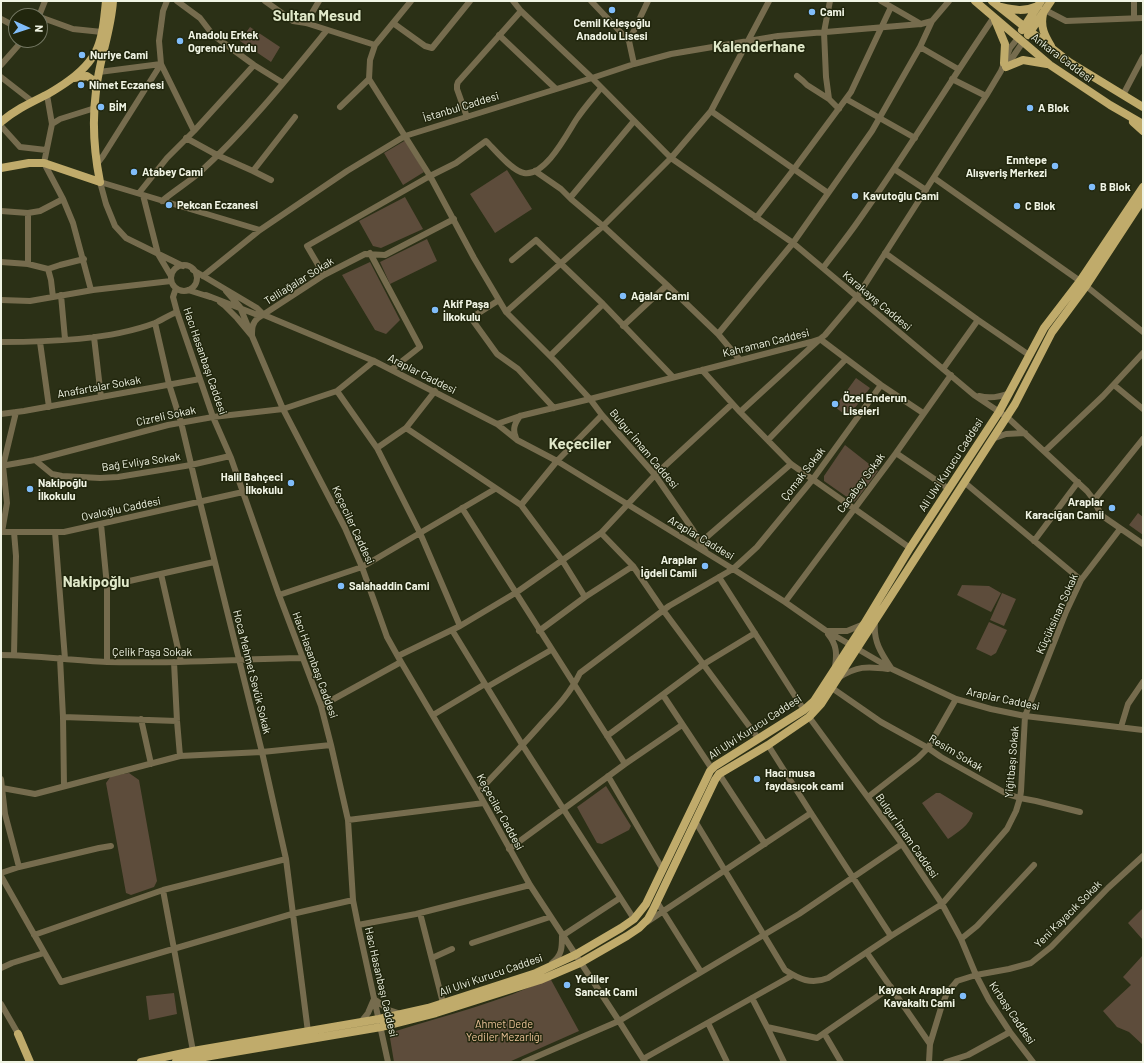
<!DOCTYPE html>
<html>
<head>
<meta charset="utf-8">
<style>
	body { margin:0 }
	#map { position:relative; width:1144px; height:1063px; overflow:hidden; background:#2b3016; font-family:Barlow,sans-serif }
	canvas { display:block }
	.frame { position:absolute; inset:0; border:2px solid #f0f4e4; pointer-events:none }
	.north { position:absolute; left:8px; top:8px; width:40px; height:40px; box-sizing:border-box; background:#21260d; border:1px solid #747863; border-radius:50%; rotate:93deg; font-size:11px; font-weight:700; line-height:16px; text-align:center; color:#f0f4e4 }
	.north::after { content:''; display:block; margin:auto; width:14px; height:18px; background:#80bdfa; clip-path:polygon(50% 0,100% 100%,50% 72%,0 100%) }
</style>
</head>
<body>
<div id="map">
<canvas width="1144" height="1063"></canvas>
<div class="frame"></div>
<div class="north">N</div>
</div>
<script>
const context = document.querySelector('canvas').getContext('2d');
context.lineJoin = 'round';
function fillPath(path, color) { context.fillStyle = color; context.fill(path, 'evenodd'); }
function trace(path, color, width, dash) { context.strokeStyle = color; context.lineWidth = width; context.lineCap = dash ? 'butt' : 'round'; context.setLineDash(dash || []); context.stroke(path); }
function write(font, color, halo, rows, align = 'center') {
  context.font = font + ' Barlow,sans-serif'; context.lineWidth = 3; context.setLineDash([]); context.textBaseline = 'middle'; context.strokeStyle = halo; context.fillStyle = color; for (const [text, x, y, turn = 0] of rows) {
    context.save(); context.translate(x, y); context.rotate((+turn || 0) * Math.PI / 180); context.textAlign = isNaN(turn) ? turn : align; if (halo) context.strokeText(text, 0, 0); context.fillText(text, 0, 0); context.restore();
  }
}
fillPath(new Path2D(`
	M250,27L280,47L271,62L240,41Z
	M406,140L424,172L403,185L384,153Z
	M507,170L532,209L495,233L470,194Z
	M405,197L423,229L381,248L373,246L359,221Z
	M427,239L437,261L390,284L380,262Z
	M370,262L400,320L386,334L375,330L342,275Z
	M856,378L870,388L848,417L835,407Z
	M845,445L878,471L857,499L854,502L824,481V476Z
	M1138,513L1143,517V535L1129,525Z
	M962,585L989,586L1001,593L991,612L957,595Z
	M1002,593L1016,599L1004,626L990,620Z
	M989,622L1007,630L996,653L991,656L976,649Z
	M129,773L139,780L157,881L154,887L131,895L126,893L106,783L111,776Z
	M606,786L631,826L629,830L602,844L597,843L577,807Z
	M936,793H940L973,813C970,825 957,833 948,839L922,803Z
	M1143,908V940L1128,923Z
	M1143,955V1045L1129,1032L1117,1027L1103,1011L1131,985L1123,977Z
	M550,978L579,1031L509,1062H394L390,1038L396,1031C447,1015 501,1002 550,978Z
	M174,993L177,1014L149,1020L146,996Z`), '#5d4c3b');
trace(new Path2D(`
	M177,1L200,18L213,35L254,65L283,83
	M265,1L293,21L306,23L375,45L370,60L369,79L430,176L474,258L506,312L556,362L590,399L602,415L655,475L693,530L706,552
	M513,1L521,11L592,78L671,158L793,243L974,395L1007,417L1087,491L1094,500L1101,515L1143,544
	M591,1L629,41L634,64
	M830,1L824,32L826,77L829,99L839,109
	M881,1L921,24
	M1045,10L1066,21L1143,18
	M39,16L45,1
	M40,17L73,29L102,32
	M1134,18V1
	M1,19L16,27
	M306,23L319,1
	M393,23L411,1
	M499,35L556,89
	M629,41L648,1
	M375,45L393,23L425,46L432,48L470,1
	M920,47L958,69
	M1,65L23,40
	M1006,67L1023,42
	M797,76L803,81L807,85L829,99
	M1,77L33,102
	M952,79L986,96
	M47,95L52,124
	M1123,95L1143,57
	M846,99L915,138
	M340,107L369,79
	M711,111L828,193
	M467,117L457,89V85L458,82L521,11
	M1,126L20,147L46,150
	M194,131L254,65
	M186,138L217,155L253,171L295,117
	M97,164L103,156L161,64L99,72
	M894,169L926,190
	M253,171L271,180
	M535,171L561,189L571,199L603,226L667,285L718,334L740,360
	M934,178L1080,281
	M100,182L260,230
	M100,182L106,204L115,226L126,238L183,266
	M139,193L167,158L194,131L161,64L159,41L163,11L167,1
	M143,195L158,254L171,276
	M570,198L634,121
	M162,201C174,191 187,183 199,173C246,130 287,79 327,30
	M1,211L28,213L40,211L63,199
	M756,218L794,169L851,92L891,7
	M370,253L420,347L392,369
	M885,253L978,320L1029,355
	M512,260L536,240L603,304L673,377
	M1,262L28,264L48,269L60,265L84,259
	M28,264V213
	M171 278a13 13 0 1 1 26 0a13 13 0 1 1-26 0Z
	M823,268C835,252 848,236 859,220C906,154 948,84 994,17
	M48,269L51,280L53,297
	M193,270L257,308L264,315
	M324,275L307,246L430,176L456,163L486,141C495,150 512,171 524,173C545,177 567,134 576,120C584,108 593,98 601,88
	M203,276L260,230L347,171L405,136L592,78L634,64L671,54L778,36L921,24L932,21
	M1086,286L1143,332
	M176,288L173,297L177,312L213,417L231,458L279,595L321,706L331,745L348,820L353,900L358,925L388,1062
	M91,290L73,223L63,199L44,163L52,124L60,119L95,108
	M188,290L210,297
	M226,291L240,307L249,329
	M61,295L65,339
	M206,295L255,314L264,315L374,361L497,424L517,440L557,461L733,569L785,602L825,630L892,669L956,699L991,709L1025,716L1143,730
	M1,300L30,301L93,290L171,281
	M499,300L471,318L497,354L518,369L554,408
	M220,302L224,305L237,318L252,336L283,409L345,528L362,567L387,637L401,662L478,792L530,885L619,1021L645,1062
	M506,312L603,226L671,158L711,111L769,1
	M155,323L169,384L181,422L200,502L262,752L286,859L308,1032
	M623,326L667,285
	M718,334L793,243L872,131L920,47L932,21L949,1
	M252,336C252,328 252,323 258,318L324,275L365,254L385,255L454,219
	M94,337L101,397
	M1,342C49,342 110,340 155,323C162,320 169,315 177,312
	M40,342L49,407
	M550,356L603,304
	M943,369L978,320
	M702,370L740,412L791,464L910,548
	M1114,385L1143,409
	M337,391L377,448L420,533L460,626
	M979,396C990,399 1000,397 1010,393
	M740,412L820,339L881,385L923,413
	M1,414L24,411L200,379
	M497,424L520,416L590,399L811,342L820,339L825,335L857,297L986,96L1001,71L1010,48L1018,38
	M406,428L521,505L562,560L585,597
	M516,438C512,429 515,423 520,416
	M992,439L1006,434L1025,433
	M768,440L846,359
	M377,448L406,428L435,391
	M1045,451L1103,396L1143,353
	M896,453L949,489
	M35,460L52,474L62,476L100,478L118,477L191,465L230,456
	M1,466L35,460L168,425L213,417L283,409L337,391L374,361
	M964,482L1081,580
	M1094,500L1143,439
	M521,505L557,461L602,415
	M462,508C517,593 570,679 625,764
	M101,524L107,586V662
	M1,532H64L243,492
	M2,532L7,503L3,466L16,412
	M55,532L65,659
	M601,533L633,566L663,610L758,738
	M1034,541L1078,482
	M701,542L791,464
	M161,574L181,662
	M719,577L804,710
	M107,586L214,562
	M279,595L362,567L495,489
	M785,602L896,453L951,375
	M875,622C873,641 881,653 891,668
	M452,630L523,746L634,919
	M539,631L585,597L633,566
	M828,631H847L864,624
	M828,634C837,645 837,654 835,667
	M1,655C37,655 72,661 107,662C172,664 238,659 303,658
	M14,655L16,556L14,532
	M398,656L460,626L517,592L601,533L655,475L732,404
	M60,658L63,717L64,786
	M174,662L177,721L180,756
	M838,678C857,666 867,666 888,669
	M487,687L551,650
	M832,688L881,722L928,748L941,757L1007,794L1020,798L1036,801L1080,812
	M663,695L712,769
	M321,706L401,662
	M433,715L485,684
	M63,717L177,721
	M809,717L902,844L942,904L961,939L976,975L989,1000L1010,1032L1033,1062
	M141,719L151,764
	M1121,727L1128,704L1143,682
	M607,736L704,664L755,633
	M768,745L811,813L891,936
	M719,774L765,844
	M608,776L663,870
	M1,779L5,814L19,867
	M2,788L35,794L180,756L262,752L331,745
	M478,792C500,769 522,746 543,722C557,707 571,692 580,673L669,606L733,569L744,559L757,547L813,479L881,385
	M868,797L918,758L928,748L956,699
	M348,820L484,803
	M695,821L785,970C799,979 811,985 828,978L891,936L942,904L1007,829L1016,811L1020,798L1021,791L1025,716L1066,612L1081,580L1120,529
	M509,849L625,764L682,725
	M1,873L19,867L99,848L111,846
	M1,876L61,982L292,914L353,900
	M163,890L193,1051
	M657,902L701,972
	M420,913L443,1003
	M647,922L811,813
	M358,925L416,914L530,885
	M34,935L163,890L286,859
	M961,939L977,926L1034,865
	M472,943L550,917
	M867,953L930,1044
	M432,958L452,949
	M552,963C562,955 562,948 562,936L620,898
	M1,968L12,963L44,953
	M752,998L767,1027L784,1062
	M1,1004L20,1037
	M360,1023L368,1013L374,999L389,1010L401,1014
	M708,1023L727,1062
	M767,1027L817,1038L891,987
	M824,1033L841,1062
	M643,1059L793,975
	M524,1062L619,1021L799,914L902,844
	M929,1062L930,1044L941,1008L947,993L957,981L976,975L1009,969L1031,963L1051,947L1108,888L1143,856
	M946,1062L968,1055L1010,1032`), '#766c4e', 6);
trace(new Path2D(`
	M975,1L1050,65L1110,105L1143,124
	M992,1L1069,62L1143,107
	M1001,7C1014,10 1024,12 1038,6
	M1043,14C1040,27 1045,36 1051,46
	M995,20L1005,44L1004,63
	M1022,30L1041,1
	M1028,35L1051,1
	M1006,67L1023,60L1047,64
	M74,78L87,76L93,80L95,88
	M1,122C15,110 30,103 46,95C52,92 58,88 64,84C100,60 102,42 106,1
	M1133,122L1143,131
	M1,168L29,163H44L100,182
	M100,182C94,152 92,121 96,91C99,60 111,32 113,1
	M18,1034L30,1062
	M141,1062L193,1051L379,1019L428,1008L536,973L575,955L621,928L634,919L646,904L710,771L715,766L804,710L814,701L864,624L910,548L999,412L1044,328L1080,281L1143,187
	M176,1062L381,1027L436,1013L540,980L580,963L627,936L639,928L648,919L653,910L715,780L719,774L768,745L809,717L821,704L1015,404L1052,332L1086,286L1143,199`), '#c0ab6b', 8);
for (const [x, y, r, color] of [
	[612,10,4,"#80bdfa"],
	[812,12,4,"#80bdfa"],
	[180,41,4,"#80bdfa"],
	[82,55,4,"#80bdfa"],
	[81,85,4,"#80bdfa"],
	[101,107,4,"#80bdfa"],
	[1030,108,4,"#80bdfa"],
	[1055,166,4,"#80bdfa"],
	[134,172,4,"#80bdfa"],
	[1092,187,4,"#80bdfa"],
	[855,196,4,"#80bdfa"],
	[169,205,4,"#80bdfa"],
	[1017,206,4,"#80bdfa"],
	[623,296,4,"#80bdfa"],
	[435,310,4,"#80bdfa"],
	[835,404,4,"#80bdfa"],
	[291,483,4,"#80bdfa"],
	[30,489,4,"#80bdfa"],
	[1112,508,4,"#80bdfa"],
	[705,566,4,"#80bdfa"],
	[341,586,4,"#80bdfa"],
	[757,779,4,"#80bdfa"],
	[567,985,4,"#80bdfa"],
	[963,996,4,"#80bdfa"]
]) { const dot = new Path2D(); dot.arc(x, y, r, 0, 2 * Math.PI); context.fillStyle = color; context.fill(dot); trace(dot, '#21260d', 1.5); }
write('bold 11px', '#f0f4e4', '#21260d', [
	["Cami",820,12],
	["Cemil Keleşoğlu",612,23,"center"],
	["Anadolu Lisesi",612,36,"center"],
	["Anadolu Erkek",188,35],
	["Ogrenci Yurdu",188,48],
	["Nuriye Cami",90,55],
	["Nimet Eczanesi",89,85],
	["BİM",109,107],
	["A Blok",1038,108],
	["Enntepe",1047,160,"right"],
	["Alışveriş Merkezi",1047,173,"right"],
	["Atabey Cami",142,172],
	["B Blok",1100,187],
	["Kavutoğlu Cami",863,196],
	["Pekcan Eczanesi",177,205],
	["C Blok",1025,206],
	["Ağalar Cami",631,296],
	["Akif Paşa",443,304],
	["İlkokulu",443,317],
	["Özel Enderun",843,398],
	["Liseleri",843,411],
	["Halil Bahçeci",283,477,"right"],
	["İlkokulu",283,490,"right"],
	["Nakipoğlu",38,483],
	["İlkokulu",38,496],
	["Araplar",1104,502,"right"],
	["Karaciğan Camii",1104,515,"right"],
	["Araplar",697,560,"right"],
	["İğdeli Camii",697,573,"right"],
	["Salahaddin Cami",349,586],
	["Hacı musa",765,773],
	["faydasıçok cami",765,786],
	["Yediler",575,979],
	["Sancak Cami",575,992],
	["Kayacık Araplar",955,990,"right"],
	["Kavakaltı Cami",955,1003,"right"]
], 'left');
write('11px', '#f0f4e4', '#21260d', [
	["Ankara Caddesi",1062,58,37],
	["İstanbul Caddesi",461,107,-17],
	["Telliağalar Sokak",299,281,-32],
	["Karakayış Caddesi",877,301,40],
	["Kahraman Caddesi",766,343,-14],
	["Hacı Hasanbaşı Caddesi",205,361,71],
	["Araplar Caddesi",422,374,27],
	["Anafartalar Sokak",99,387,-10],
	["Cizreli Sokak",166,416,-12],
	["Bulgur İmam Caddesi",644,449,50],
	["Bağ Evliya Sokak",141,462,-8],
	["Ali Ulvi Kurucu Caddesi",951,465,-57],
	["Çomak Sokak",803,474,-52],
	["Cacabey Sokak",861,483,-53],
	["Ovaloğlu Caddesi",121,509,-12],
	["Keçeciler Caddesi",353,525,65],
	["Araplar Caddesi",701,538,31],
	["Küçüksinan Sokak",1057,614,-66],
	["Çelik Paşa Sokak",152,652],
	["Hacı Hasanbaşı Caddesi",315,665,70],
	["Hoca Mehmet Sevük Sokak",252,672,76],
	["Araplar Caddesi",1003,699,12],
	["Ali Ulvi Kurucu Caddesi",755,727,-33],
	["Resim Sokak",956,753,31],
	["Yiğitbaşı Sokak",1012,762,-85],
	["Keçeciler Caddesi",500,812,61],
	["Bulgur İmam Caddesi",907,836,55],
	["Yeni Kayacık Sokak",1068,914,-45],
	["Ali Ulvi Kurucu Caddesi",491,975,-19],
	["Hacı Hasanbaşı Caddesi",381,982,77],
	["Kırbaşı Caddesi",1012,1013,56]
]);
write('11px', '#eac097', '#21260d', [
	["Ahmet Dede",504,1024],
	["Yediler Mezarlığı",504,1037]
]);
write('bold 15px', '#e0e8c9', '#21260d', [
	["Sultan Mesud",317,16],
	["Kalenderhane",759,47],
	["Keçeciler",580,444],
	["Nakipoğlu",96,582]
]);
</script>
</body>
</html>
